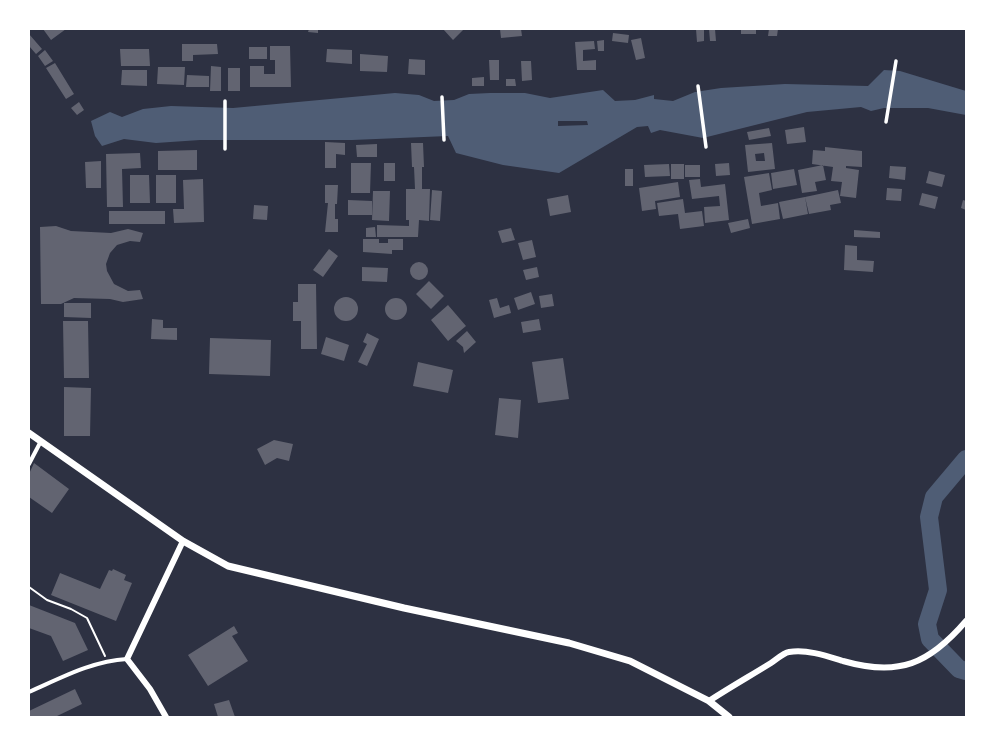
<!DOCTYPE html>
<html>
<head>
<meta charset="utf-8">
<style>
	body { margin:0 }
	#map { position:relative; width:995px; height:746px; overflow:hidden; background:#2d3142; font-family:"DejaVu Sans",sans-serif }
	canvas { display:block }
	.frame { position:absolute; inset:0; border:30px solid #fff; pointer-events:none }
</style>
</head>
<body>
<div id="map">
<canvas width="995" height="746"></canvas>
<div class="frame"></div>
</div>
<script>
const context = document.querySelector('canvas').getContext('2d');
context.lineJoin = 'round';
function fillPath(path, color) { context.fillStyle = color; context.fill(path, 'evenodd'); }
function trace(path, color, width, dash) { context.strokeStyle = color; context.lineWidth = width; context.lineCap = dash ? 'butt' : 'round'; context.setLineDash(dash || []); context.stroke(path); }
fillPath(new Path2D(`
	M884,70L900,71L966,91V115L928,108H884L871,111L861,107L807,112L703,138L660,130L651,133L648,126L637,127L559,173L503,165L456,153L448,136L352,140H200L156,143L124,139L102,146L95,136L91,121L110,112L122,117L143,109L171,106L233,108L395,93L419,95L434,101L454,100L469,94L490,93H525L550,98L603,90L615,101L635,100L654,95V99L673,101L695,92L721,88L785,84L868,86ZM558,121H587L588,125L558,126Z`), '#4f5d75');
trace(new Path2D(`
	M966,459L934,497L929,517L938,590L927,624L930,639L959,669L966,671`), '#4f5d75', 18);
fillPath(new Path2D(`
	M43,29H66L51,40Z
	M309,29H318V33L308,32Z
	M443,29H464L453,40Z
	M500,29H521L522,36L501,38Z
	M696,29H704V41L697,42Z
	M709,29H715L716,41H710Z
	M741,29L756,30V34H741Z
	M769,29H778L777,36H768Z
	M613,33L629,35L628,43L612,41Z
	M29,34L42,49L36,54L29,46Z
	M641,38L645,58L636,60L631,40Z
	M604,40V51H598L597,41Z
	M594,41L595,49L583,50V61L596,60V70H577L575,42Z
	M182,44H217L218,54L193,55V61H182Z
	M270,46H290L291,87H250V66H264V74H275V60H270Z
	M249,47H267V59H249Z
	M120,49H149L150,66H121Z
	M327,49L352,50V64L326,62Z
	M45,50L53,61L45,66L38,56Z
	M360,54L388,56L387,72L360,71Z
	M409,59L425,60V75L408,74Z
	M489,60H499V80H490Z
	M521,61H531L532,80L522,81Z
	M55,63L74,94L66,99L46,68Z
	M211,66L221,67V91H210Z
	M158,67H185L184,85L157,84Z
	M228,68H240V91H228Z
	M122,70H147V86L121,85Z
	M187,75L209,76V87H186Z
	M484,77V86H472V78Z
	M506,79H515L516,86H506Z
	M79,102L84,110L77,115L71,108Z
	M804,127L806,142L787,144L785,130Z
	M769,128L771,136L749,140L747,132Z
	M325,142L345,143V155L336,154V168H325Z
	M411,143H423L424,167H422V189H430L429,221L419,220L418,237H377V225L409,226V220H406V189H415L414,167H412Z
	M772,143L775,169L748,172L745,145ZM764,153L765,161H756L755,154Z
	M377,144V157H357L356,145Z
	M825,147L862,151V167L846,166V168L859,170L856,198L840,196L842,182L831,181L833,167L812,164L813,150L825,151Z
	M197,150V170H158V151Z
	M140,153L141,168L122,169L123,207H107L106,154Z
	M101,161V188H86L85,162Z
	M351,163H371L370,193H351Z
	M384,163H395V181H384Z
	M729,163L730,175L716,176L715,164Z
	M669,164L670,176L645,177L644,165Z
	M671,164H684V179H671Z
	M685,165H700V177H685Z
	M823,165L826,180L815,182L817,191L802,193L798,170Z
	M890,166L906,167L905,180L889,178Z
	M625,169H633V186H625Z
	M794,169L797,185L773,189L771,173Z
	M929,171L945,175L942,187L926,183Z
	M769,173L772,190L759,193L761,206L778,203L780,219L752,224L744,177Z
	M130,175H149L150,203H130Z
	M156,175H176V203H156Z
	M203,179L204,222L174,223L173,209H184L183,180Z
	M700,179L701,187L725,184L729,220L705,223L704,207L720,206L719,196L692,199L689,180Z
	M678,182L680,197L655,201L656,209L642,211L639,188Z
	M325,185H338L337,204H335V219H338V232H325L328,203H325Z
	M887,188L902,189L901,201L886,200Z
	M432,190L442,191L440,221L430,220Z
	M838,190L841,203L830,205L831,210L809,214L805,197Z
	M373,191H390L389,221L372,220Z
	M922,193L938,197L935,209L919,205Z
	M568,195L571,212L550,216L547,199Z
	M805,197L808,214L783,219L779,202Z
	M683,199L685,213L702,211L704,226L680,229L678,214L659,216L657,203Z
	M348,200L372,201V215H348Z
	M963,200L966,201V210L961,208Z
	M254,205L268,206L267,220L253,219Z
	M109,211H165V224H109Z
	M748,219L750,228L731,233L728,223Z
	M56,226L71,231L111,233L128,229L143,233L140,242L130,241L117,245L110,253L106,264L107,271L114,284L128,291L140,290L143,299L123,302L110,299L74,298L61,304H41L40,227Z
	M375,227L376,237H366V228Z
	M511,228L515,240L502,243L498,231Z
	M854,230L880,232V238L854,237Z
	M363,239H379V243H388V239H403V250H392V254L363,252Z
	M532,240L536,257L523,260L518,243Z
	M845,245L857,246V260L874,261L873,272L844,270Z
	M329,249L338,256L323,277L313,270Z
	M410 271a9 9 0 1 1 18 0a9 9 0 1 1-18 0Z
	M362,267L388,268L387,282L362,281Z
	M537,267L539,277L526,280L523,270Z
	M429,281L444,296L431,309L416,294Z
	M298,284H316L317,349H301V321H293V302H298Z
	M531,292L535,304L518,310L514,298Z
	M552,294L554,306L541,308L539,296Z
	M334 309a12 12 0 1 1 24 0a12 12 0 1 1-24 0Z
	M385 309a11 11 0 1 1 22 0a11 11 0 1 1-22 0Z
	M497,298L500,308L509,305L511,313L494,318L489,300Z
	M64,303H91V318L64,317Z
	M448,305L466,326L448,341L431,320Z
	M152,319L163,320V328H177V340L151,339Z
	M539,319L541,330L523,333L521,322Z
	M63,321H88L89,378H64Z
	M467,331L476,342L464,353L463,347L456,341Z
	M367,333L379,339L367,366L358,362L367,344L363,342Z
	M326,337L349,345L344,361L321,354Z
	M210,338L271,340L270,376L209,374Z
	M563,358L569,399L538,403L532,362Z
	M418,362L453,370L448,393L413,386Z
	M64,387L91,388L90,436H64Z
	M499,398L521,400L518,438L495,435Z
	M274,440L293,444L289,461L277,458L265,465L257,449Z
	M34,463L69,489L52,513L29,497V474Z
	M113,569L126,575L124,580L132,583L116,621L51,595L60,573L100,589L109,570L112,571Z
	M29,605L75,623L88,650L63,661L51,636L29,628Z
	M234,626L238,633L232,636L248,661L208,686L188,655Z
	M75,689L82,704L55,717H29V711Z
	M229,700L235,717H218L214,704Z`), '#626471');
trace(new Path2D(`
	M29,587L47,600L71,609L87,618L105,656`), '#fff', 2);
trace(new Path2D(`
	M698,86L706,147
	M442,97L444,140
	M225,101V149
	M886,122L896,61`), '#fff', 3.5);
trace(new Path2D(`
	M29,464L41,441
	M29,692C61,678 92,661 127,659`), '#fff', 4);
trace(new Path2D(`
	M709,701C729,688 750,676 771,663C776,660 783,653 789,652C807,649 827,656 843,661C899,677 929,664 966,621
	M166,717L150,689L127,659L183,541`), '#fff', 6);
trace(new Path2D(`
	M29,433L183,541L228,566L404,608L569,643L630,661L709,701L729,717`), '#fff', 7);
</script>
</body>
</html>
